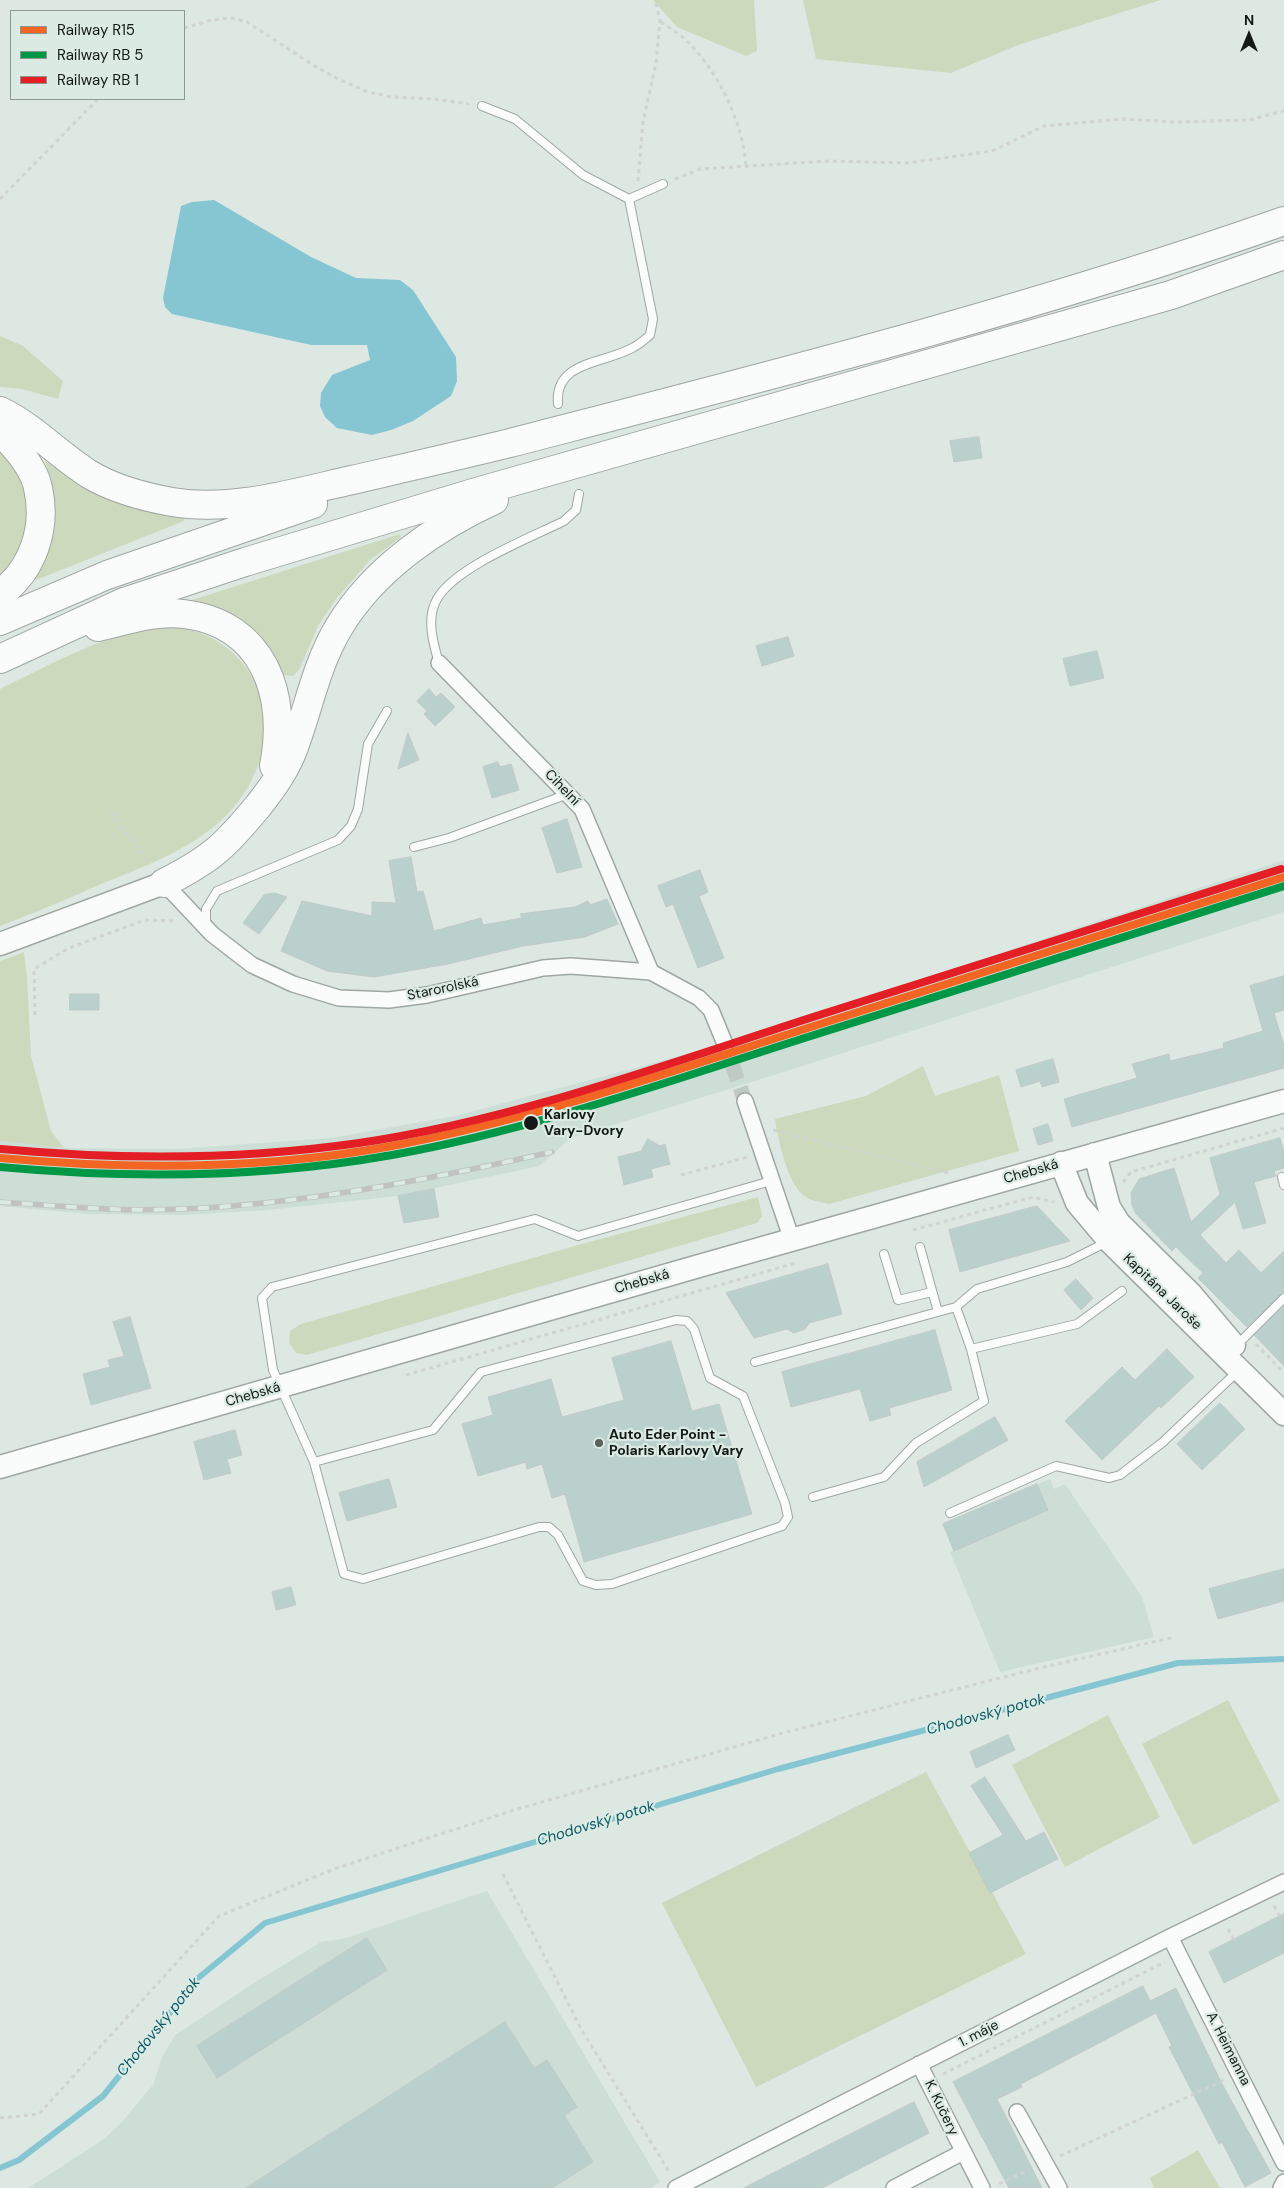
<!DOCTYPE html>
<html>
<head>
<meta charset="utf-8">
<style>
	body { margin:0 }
	#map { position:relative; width:1284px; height:2188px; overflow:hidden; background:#dee8e3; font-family:"DM Sans",sans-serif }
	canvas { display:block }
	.legend { position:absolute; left:10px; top:10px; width:175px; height:90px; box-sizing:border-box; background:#dbebe4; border:1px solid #8b9792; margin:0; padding:6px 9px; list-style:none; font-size:15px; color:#131916 }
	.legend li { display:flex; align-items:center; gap:10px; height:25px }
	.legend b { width:25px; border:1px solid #8b9792 }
	.north { position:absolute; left:1224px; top:10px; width:50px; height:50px; -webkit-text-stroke:4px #dbebe4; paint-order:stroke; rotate:0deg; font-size:14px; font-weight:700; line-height:20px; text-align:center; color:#131916 }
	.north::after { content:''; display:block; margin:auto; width:18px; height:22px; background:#131916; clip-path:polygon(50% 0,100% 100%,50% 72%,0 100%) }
</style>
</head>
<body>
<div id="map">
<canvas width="1284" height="2188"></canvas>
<ul class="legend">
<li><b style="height:6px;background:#f26522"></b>Railway R15</li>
<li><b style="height:6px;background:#009847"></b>Railway RB 5</li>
<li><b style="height:6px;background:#e31e25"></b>Railway RB 1</li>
</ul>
<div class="north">N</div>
</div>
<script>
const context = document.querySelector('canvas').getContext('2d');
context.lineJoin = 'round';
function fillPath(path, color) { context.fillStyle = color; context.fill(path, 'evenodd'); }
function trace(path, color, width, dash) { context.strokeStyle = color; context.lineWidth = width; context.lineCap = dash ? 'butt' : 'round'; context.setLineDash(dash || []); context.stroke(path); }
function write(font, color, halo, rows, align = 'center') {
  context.font = font + ' "DM Sans",sans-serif'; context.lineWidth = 4.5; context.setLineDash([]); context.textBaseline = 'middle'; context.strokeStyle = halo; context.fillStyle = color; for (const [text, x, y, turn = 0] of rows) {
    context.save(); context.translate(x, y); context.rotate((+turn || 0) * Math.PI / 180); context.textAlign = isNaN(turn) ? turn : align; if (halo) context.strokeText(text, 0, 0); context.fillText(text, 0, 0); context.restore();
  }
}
fillPath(new Path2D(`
	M1284,860V912L771,1076L571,1138L539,1166L398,1196L267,1210L184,1215L88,1214L0,1206V1141L64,1148L177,1149L331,1138L455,1116L717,1046Z
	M1050,1479L1054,1489L1065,1484L1142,1597L1154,1637L1000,1672L950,1552L953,1550L943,1524Z
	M487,1891L660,2182L651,2188H28L104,2139L120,2124L153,2085L162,2057L175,2035L259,1980L321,1942L346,1938Z`), '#ccded6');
fillPath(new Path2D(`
	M653,0H754L757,51L746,56L677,27Z
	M803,0H1161L1018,45L951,73L816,59Z
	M0,336L23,346L63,381L58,399L22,389L0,387Z
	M0,443L6,448L30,499L29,531L18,557L0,583Z
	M45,461L102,496L137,509L184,518V521L36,580L35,577C56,532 61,509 45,461Z
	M400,534L401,537L370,560L336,599L318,626L300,668L294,676L282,675L216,608L192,600Z
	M160,626C202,627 235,645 255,682C265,700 266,717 265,737C265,749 260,761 255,773C228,836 161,860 101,884C68,899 34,913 0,926V689C51,664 103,635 160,626Z
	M24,952L27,977L31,1056L51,1131L64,1148L0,1141V961Z
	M923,1066L935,1096L999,1075L1019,1151L829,1204C820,1202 811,1201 803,1195C787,1181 778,1140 775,1119L866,1096Z
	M758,1197L762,1216L757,1223L307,1355L296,1353L289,1343L290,1331L301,1324L589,1242Z
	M1228,1700L1280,1801L1193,1845L1142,1744Z
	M1108,1715L1160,1817L1065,1867L1012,1765Z
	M926,1772L1026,1954L756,2087L662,1903Z
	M1198,2150L1220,2188H1154L1150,2178Z`), '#ccd9bc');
fillPath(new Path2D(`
	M214,200L311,257L356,278L400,280L413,290L456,357L457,381L451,396L413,421L391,430L372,435L337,428L325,417L320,406L321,393L332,375L370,360L367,345H311L172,314L165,307L163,298L181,206L192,202Z`), '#85c6d2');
trace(new Path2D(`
	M0,2168L19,2160L103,2096L197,1979L265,1923L778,1769L1178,1663L1284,1659`), '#85c6d2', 6);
const building = new Path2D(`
	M979,437L982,458L954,462L950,441Z
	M788,637L794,656L762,666L756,646Z
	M1097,651L1104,678L1070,686L1063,659Z
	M429,689L436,697L441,693L455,707L435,726L424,714L427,711L417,701Z
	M408,733L419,760L398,769Z
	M498,762L500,767L511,764L519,790L492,798L483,767Z
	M567,819L582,867L557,873L542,828Z
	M411,857L417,892L423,891L434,931L481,918L483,925L522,918L520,914L575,907L588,901L590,905L607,899L618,924L585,937L523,946L448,964L374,977L327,971L281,951L302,901L372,916V902L396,903L389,861Z
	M700,870L708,892L699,896L724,958L698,968L673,904L666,907L658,886Z
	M274,893L287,897L259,934L243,923L264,895Z
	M1284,976V1010L1274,1013L1284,1046V1068L1072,1127L1064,1099L1137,1078L1132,1064L1169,1054L1170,1061L1224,1048L1223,1043L1263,1031L1250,986Z
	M70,994H99V1010H70Z
	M1053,1059L1059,1082L1042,1087L1040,1081L1021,1087L1016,1070Z
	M1048,1124L1053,1141L1038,1145L1033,1129Z
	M1280,1138L1284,1152V1168L1274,1171L1276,1176L1254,1182L1266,1223L1243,1229L1235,1202L1200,1235L1226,1263L1239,1250L1261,1273L1284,1251V1292L1247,1327L1198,1278L1203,1273L1176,1247L1172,1251L1136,1214L1132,1205L1131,1193L1139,1179L1174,1168L1191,1222L1220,1194L1210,1158Z
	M648,1139L660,1146L665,1144L670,1164L651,1169L653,1177L624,1185L618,1157L641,1151Z
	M434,1189L439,1217L404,1223L398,1196Z
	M1037,1206L1070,1241L960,1272L949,1230Z
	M828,1264L842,1314L809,1323L805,1329L794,1333L787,1329L754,1338L726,1293Z
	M1076,1279L1093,1298L1081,1310L1064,1290Z
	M1284,1306V1366L1254,1335Z
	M130,1317L151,1388L91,1405L83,1374L110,1367L108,1360L124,1356L113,1322Z
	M935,1330L952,1390L889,1408L891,1415L870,1421L860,1389L791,1407L782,1372Z
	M671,1341L692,1411L719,1404L752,1514L584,1562L565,1494L552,1498L542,1464L527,1469L526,1462L478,1476L462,1424L493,1415L488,1397L551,1379L562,1417L624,1400L612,1358Z
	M1167,1349L1194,1377L1161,1408L1159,1406L1102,1460L1065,1421L1122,1367L1135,1380Z
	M1220,1403L1245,1429L1202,1470L1177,1444Z
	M995,1417L1008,1440L924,1487L917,1462Z
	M235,1430L242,1455L227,1459L231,1473L204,1480L194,1442Z
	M389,1479L397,1507L347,1521L339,1493Z
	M1037,1484L1048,1510L954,1551L943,1524Z
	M1284,1569V1601L1218,1619L1209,1589Z
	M291,1587L296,1605L276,1610L272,1592Z
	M1008,1735L1015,1750L976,1768L970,1752Z
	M985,1777L1026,1841L1044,1832L1058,1859L990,1893L969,1853L1003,1835L971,1786Z
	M1284,1914V1953L1224,1983L1209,1952Z
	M367,1938L387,1970L217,2078L197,2046Z
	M1143,1986L1150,2001L1176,1988L1221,2082L1271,2173L1245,2187L1222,2142L1219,2144L1169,2047L1172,2046L1156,2013L1021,2084L1022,2087L997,2099L1042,2188H1009L953,2082Z
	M505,2022L534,2068L547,2060L577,2107L564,2115L593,2162L552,2188H246Z
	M914,2102L929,2133L822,2188H744Z`);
fillPath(building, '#bad0cd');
trace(building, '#c1c9c6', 1);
trace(new Path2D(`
	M725,1044L745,1101`), '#c0c9c4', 15, [15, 8]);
const lane = new Path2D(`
	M482,106L515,119L583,175L629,199L653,319L650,335C645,339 640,344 634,347C606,364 554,360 558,404
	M629,199L663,184
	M439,663C433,643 426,618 437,599C455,567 530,538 564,521L576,510L579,494
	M414,847L449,838L568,794
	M206,925V909L217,891L338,840L351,826L358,809L368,744L387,711
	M1282,1177L1284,1185
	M920,1247L938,1312
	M884,1254L898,1300L932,1292
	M1237,1345L1284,1298
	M971,1349L1077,1324L1122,1291
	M755,1362L956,1307L977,1289L1067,1262L1107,1242
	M314,1462L344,1574L363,1579L539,1527H549L558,1535L583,1581L596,1585L612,1584L782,1526L788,1517L785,1503L743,1396L710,1378L694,1329L687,1321L676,1320L481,1372L433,1430L314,1462L273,1370L262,1298L272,1287L535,1219L578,1236L771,1181
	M813,1497L884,1477L916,1443L984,1401L971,1349L956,1307
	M950,1513L1056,1466L1109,1478L1120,1475L1163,1442L1237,1372`);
const street = new Path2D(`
	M439,663L582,809L651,972
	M164,883L212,934L252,965L293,984L339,998L389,1000L427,995L543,968L571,966L651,972L699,998L711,1010L725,1044
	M745,1101L792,1240
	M1170,1937L1284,2163
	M919,2064L982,2188
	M1017,2112L1059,2188
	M676,2188L1170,1937L1284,1882
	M894,2188L963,2152
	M1281,2188L1284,2182`);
const secondary = new Path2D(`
	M0,944L164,883
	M1095,1154L1109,1207L1119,1223L1191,1294L1234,1345
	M1061,1163L1077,1203L1109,1241L1284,1414
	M0,1467L706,1264L1284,1101`);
const highway = new Path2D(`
	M0,411C32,426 59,455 89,474C112,488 144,497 172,502C231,512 294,493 352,480C404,468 457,456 510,443C769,376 1031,310 1284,221
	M0,431C14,445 34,467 38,488C47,528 33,570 0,594
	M0,621L107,575L313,504
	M98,627C125,621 155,610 184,614C264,624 288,695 274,766
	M0,659L124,602L245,562L473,493L1171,295L1284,255
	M164,883C212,859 226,845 259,805C273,787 286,769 294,747C309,707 316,665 339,627C373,570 435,527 494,500`);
trace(lane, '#9fa7a3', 10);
trace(street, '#9fa7a3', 18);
trace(secondary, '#9fa7a3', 25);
trace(highway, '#9fa7a3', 30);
trace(new Path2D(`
	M661,22C669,28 678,33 686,40C718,71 743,122 746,166
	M184,28L211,20L232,18L247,22L313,65L338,79L368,92L392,97L434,99L469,104
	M675,179L700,169L830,161L908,163L992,151L1044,126L1122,119L1176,122L1249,120L1284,111
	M638,181L643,122L656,63L660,21L655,0
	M0,199L98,99
	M111,813L150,864
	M35,1015L34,969L69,948L145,920L176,921
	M773,1130L949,1173
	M681,1175L748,1157
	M1123,1182L1131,1172L1284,1128
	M913,1230L1033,1197L1054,1202
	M1256,1344L1284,1373
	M406,1375L796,1263
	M503,1874L581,2029L670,2173
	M1274,1906L1280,1917
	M1228,1929L1234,1940
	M943,2074L1165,1962
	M0,2118L39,2114L219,1916L334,1869L514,1810L783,1733L1044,1667L1175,1637
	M1060,2156L1224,2080
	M999,2184L1029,2170`), '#d0d3d1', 3, [4, 4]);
trace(lane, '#fafcfb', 8);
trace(street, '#fafcfb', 15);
trace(secondary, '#fafcfb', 22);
trace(highway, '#fafcfb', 28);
const rail = new Path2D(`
	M0,1202C60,1206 121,1212 182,1209C307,1204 430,1179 552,1152`);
trace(rail, '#c0c3c2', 5.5);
trace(rail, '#dbebe4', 4, [11]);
trace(new Path2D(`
	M0,1158C130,1170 263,1170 392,1146C536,1119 675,1070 814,1026C971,976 1127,927 1284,877`), '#f26522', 8);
trace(new Path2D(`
	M0,1167C130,1179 263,1178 392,1155C536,1129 675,1079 814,1035C971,986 1127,936 1284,886`), '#009847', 8);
trace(new Path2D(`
	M1,1149C120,1160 240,1160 359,1143C514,1120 664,1065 813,1017C969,968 1125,918 1281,869`), '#e31e25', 8);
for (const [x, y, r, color] of [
	[531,1123,8,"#131916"],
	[599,1443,5,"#5a615e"]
]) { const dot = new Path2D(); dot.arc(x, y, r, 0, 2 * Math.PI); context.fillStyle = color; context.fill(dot); trace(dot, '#dbebe4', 2); }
write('14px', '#131916', '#dbebe4', [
	["Cihelní",562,788,46],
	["Starorolská",443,989,-12],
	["Chebská",1031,1172,-16],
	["Chebská",642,1282,-16],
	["Kapitána Jaroše",1162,1292,44],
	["Chebská",253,1395,-16],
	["1. máje",979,2034,-27],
	["A. Heimanna",1228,2049,63],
	["K. Kučery",941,2108,64]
]);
write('bold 14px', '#131916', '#dbebe4', [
	["Karlovy",544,1115],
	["Vary-Dvory",544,1131]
], 'left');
write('bold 14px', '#131916', '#dbebe4', [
	["Auto Eder Point -",609,1435],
	["Polaris Karlovy Vary",609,1451]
], 'left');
write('italic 15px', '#0d5a67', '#dbebe4', [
	["Chodovský potok",986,1715,-15],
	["Chodovský potok",596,1824,-17],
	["Chodovský potok",159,2027,-51]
]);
</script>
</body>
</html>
